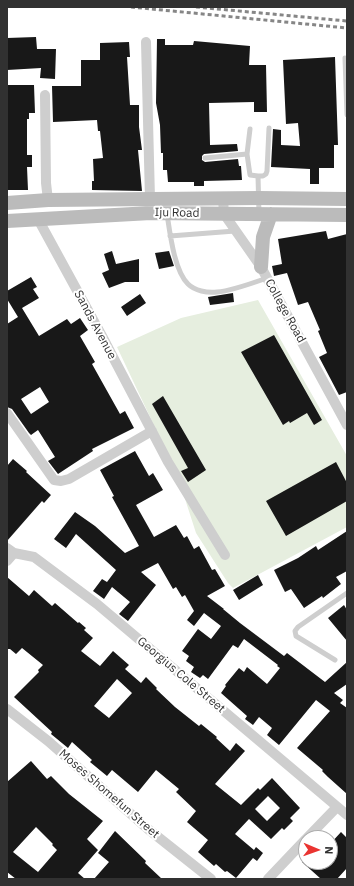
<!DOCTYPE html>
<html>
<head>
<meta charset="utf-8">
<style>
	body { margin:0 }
	#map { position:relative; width:354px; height:886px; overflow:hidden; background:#fff; font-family:"IBM Plex Sans",sans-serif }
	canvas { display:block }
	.frame { position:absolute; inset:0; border:8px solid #313131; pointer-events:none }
	.north { position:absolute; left:298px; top:830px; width:40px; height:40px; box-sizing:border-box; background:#fff; border:1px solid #adadad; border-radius:50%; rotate:92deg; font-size:11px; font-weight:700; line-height:16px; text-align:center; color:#313131 }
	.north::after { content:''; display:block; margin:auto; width:14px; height:18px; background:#ea3431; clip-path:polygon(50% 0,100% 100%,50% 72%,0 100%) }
</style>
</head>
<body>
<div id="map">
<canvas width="354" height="886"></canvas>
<div class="frame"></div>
<div class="north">N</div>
</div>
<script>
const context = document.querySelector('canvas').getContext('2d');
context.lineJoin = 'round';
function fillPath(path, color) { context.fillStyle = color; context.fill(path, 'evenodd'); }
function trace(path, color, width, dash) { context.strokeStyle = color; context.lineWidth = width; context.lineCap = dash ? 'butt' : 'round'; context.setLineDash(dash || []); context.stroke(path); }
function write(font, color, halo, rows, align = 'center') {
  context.font = font + ' "IBM Plex Sans",sans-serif'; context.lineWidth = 4; context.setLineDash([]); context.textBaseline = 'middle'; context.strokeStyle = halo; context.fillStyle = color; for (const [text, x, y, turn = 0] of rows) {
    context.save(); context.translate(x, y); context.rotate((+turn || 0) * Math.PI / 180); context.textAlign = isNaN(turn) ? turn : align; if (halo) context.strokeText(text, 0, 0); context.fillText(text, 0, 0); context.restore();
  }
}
fillPath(new Path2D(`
	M258,300L347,456V527L233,588L228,583L196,533L177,474L117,347L181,318Z`), '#e6eedf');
fillPath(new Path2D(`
	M36,37L37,49H56L55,79L40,78L41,68L7,70V38Z
	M157,39H165V45H193L194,41L250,46L249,65H266L267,112H254V102L209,103L210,145L237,144L238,151L204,154L202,156V160L205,162L238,159L239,166H241L242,180L204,181V186H194V182H168L167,170H163V153H161L160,125L156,103Z
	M129,42L130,57H127L130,105H139V127L142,150H138L142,191L92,190V181H94L93,159L103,158L100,131H98L97,120L53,122L52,86H81V60H100V43Z
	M335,57L338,145H334V168H319V184H310V169L271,167L273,129L281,130V145L300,146L298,123L286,124L283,60Z
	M7,85H34L35,113H29V119H27V155H32V167H27L28,190H8Z
	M326,231L328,239L347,234V392L339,395L319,357L327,353L318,331L320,330L308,302L298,305L287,273L274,276L272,266L282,264L278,239Z
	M112,251L116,264L139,259V282H125L109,288L102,273L109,270L104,254Z
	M169,251L174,266L159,269L155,253Z
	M31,277L37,287L33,289L39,298L22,308L39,336L67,319L71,324L80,318L88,330L80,336L95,362L92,364L120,414L125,411L134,428L92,449L93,451L58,474L48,461L55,457L38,430L31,435L29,433L12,409L7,407V324L18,317L7,299V291ZM40,387L49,402L31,414L21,399Z
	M233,293L234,302L210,305L208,297Z
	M140,294L146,303L127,316L121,307Z
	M274,335L322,420L314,425L307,413L290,423L289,421L283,425L241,352Z
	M163,396L206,470L188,482L181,471L188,468L152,404Z
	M135,451L149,476L153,473L163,490L136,505L154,537L176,525L184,538L187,536L194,549L199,546L212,570L215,569L225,586L207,596L224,609H223L240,623L284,656L287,653L325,682L347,662V684L334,693L343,700L340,703L347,708V794L328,777L322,771L323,770L297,748L330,711L316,700L279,745L267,735L272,728L259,717L253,725L245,719L247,716L221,693L226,686L225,685L239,668L244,672L247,667L267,684L280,668L277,666L278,665L244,639L238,648L233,645L208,679L203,675L200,678L191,672L194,667L186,661L189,656L182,651L198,629L211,639L221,626L204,613L194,626L187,620L194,611L185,595L182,597L176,587L173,589L158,563L141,572L156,585L128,621L119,614L130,602L112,587L104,599L93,591L102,579L107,582L116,570L76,534L66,548L54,539L75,512L95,526L125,553L139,546L112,497L114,496L100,470Z
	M13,459L27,471L26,472L51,495L44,503L42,501L7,541V466Z
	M336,462L347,483V501L286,536L266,501Z
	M347,531V571L336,577L341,584L323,598L322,596L304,608L291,589L285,592L274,570L298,558L316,546L318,550Z
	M258,575L263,585L239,600L233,590Z
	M7,577L29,596L34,590L52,606L55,603L78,623L79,622L86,628L84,630L93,638L81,651L100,666L113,651L129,665L125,669L141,683L146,677L157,688L156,689L175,707L199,726L201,724L217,737L216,738L230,751L236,743L245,751L215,784L241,805L258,788L260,790L272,778L300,808L290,818L293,821L284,830L282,828L271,839L249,819L235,834L254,850L256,847L263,853L257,861L253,858L236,878L227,871L225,872L216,864L214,866L198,852L208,840L187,822L196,811L176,792L179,789L156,770L138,792L112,770L107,776L90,762L92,760L72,742L68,748L51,734L52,732L14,697L39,672L38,670L43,665L22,648L16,654L10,649H7ZM117,679L132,693L109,718L94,706ZM268,796L280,808L267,821L255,809Z
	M344,605L347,610V641L328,618Z
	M31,761L47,779L51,776L69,794L103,821L87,839L98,850L78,873L85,879H16L7,872V782ZM36,827L53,844L52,845L57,850L38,872L13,852Z
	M115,831L146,861L145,863L162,879H94L109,862L98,853Z
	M341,832L347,838V868L337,879H321L302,862H330V844Z`), '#181818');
trace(new Path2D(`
	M345,58L347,115
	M250,129L247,154L250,175L258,176L259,214
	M205,158L247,154
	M258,176H263L266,174L267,171L269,128
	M167,214C170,233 174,270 188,284C195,291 207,293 217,292C231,291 253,283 267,278
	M170,236L235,231
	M335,660L296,636L295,631L298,627L347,593`), '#cecece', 5);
trace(new Path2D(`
	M146,42L150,199
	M45,95L46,183L48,200
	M223,199L224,214L261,267L347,425
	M38,219L103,338L168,462L225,555
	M7,413L54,480L61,481L69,479L152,431
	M7,548L14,553L34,557L97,604L347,815
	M7,561L14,553
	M7,709L48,741L148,829L211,879
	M307,838L337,807
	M268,879L306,839`), '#cecece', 10);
trace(new Path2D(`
	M7,203L48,200L259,198L347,199
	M7,221L151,213L347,215
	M261,267L263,237L271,214`), '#bbb', 14);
trace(new Path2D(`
	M131,7L347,28
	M196,7L347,21`), '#868686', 3, [4, 3]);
write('12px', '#313131', '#fff', [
	["Iju Road",177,213,1],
	["College Road",285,311,61],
	["Sands Avenue",95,325,62],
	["Georgius Cole Street",181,675,40],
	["Moses Shomefun Street",109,794,41]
]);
</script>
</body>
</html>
